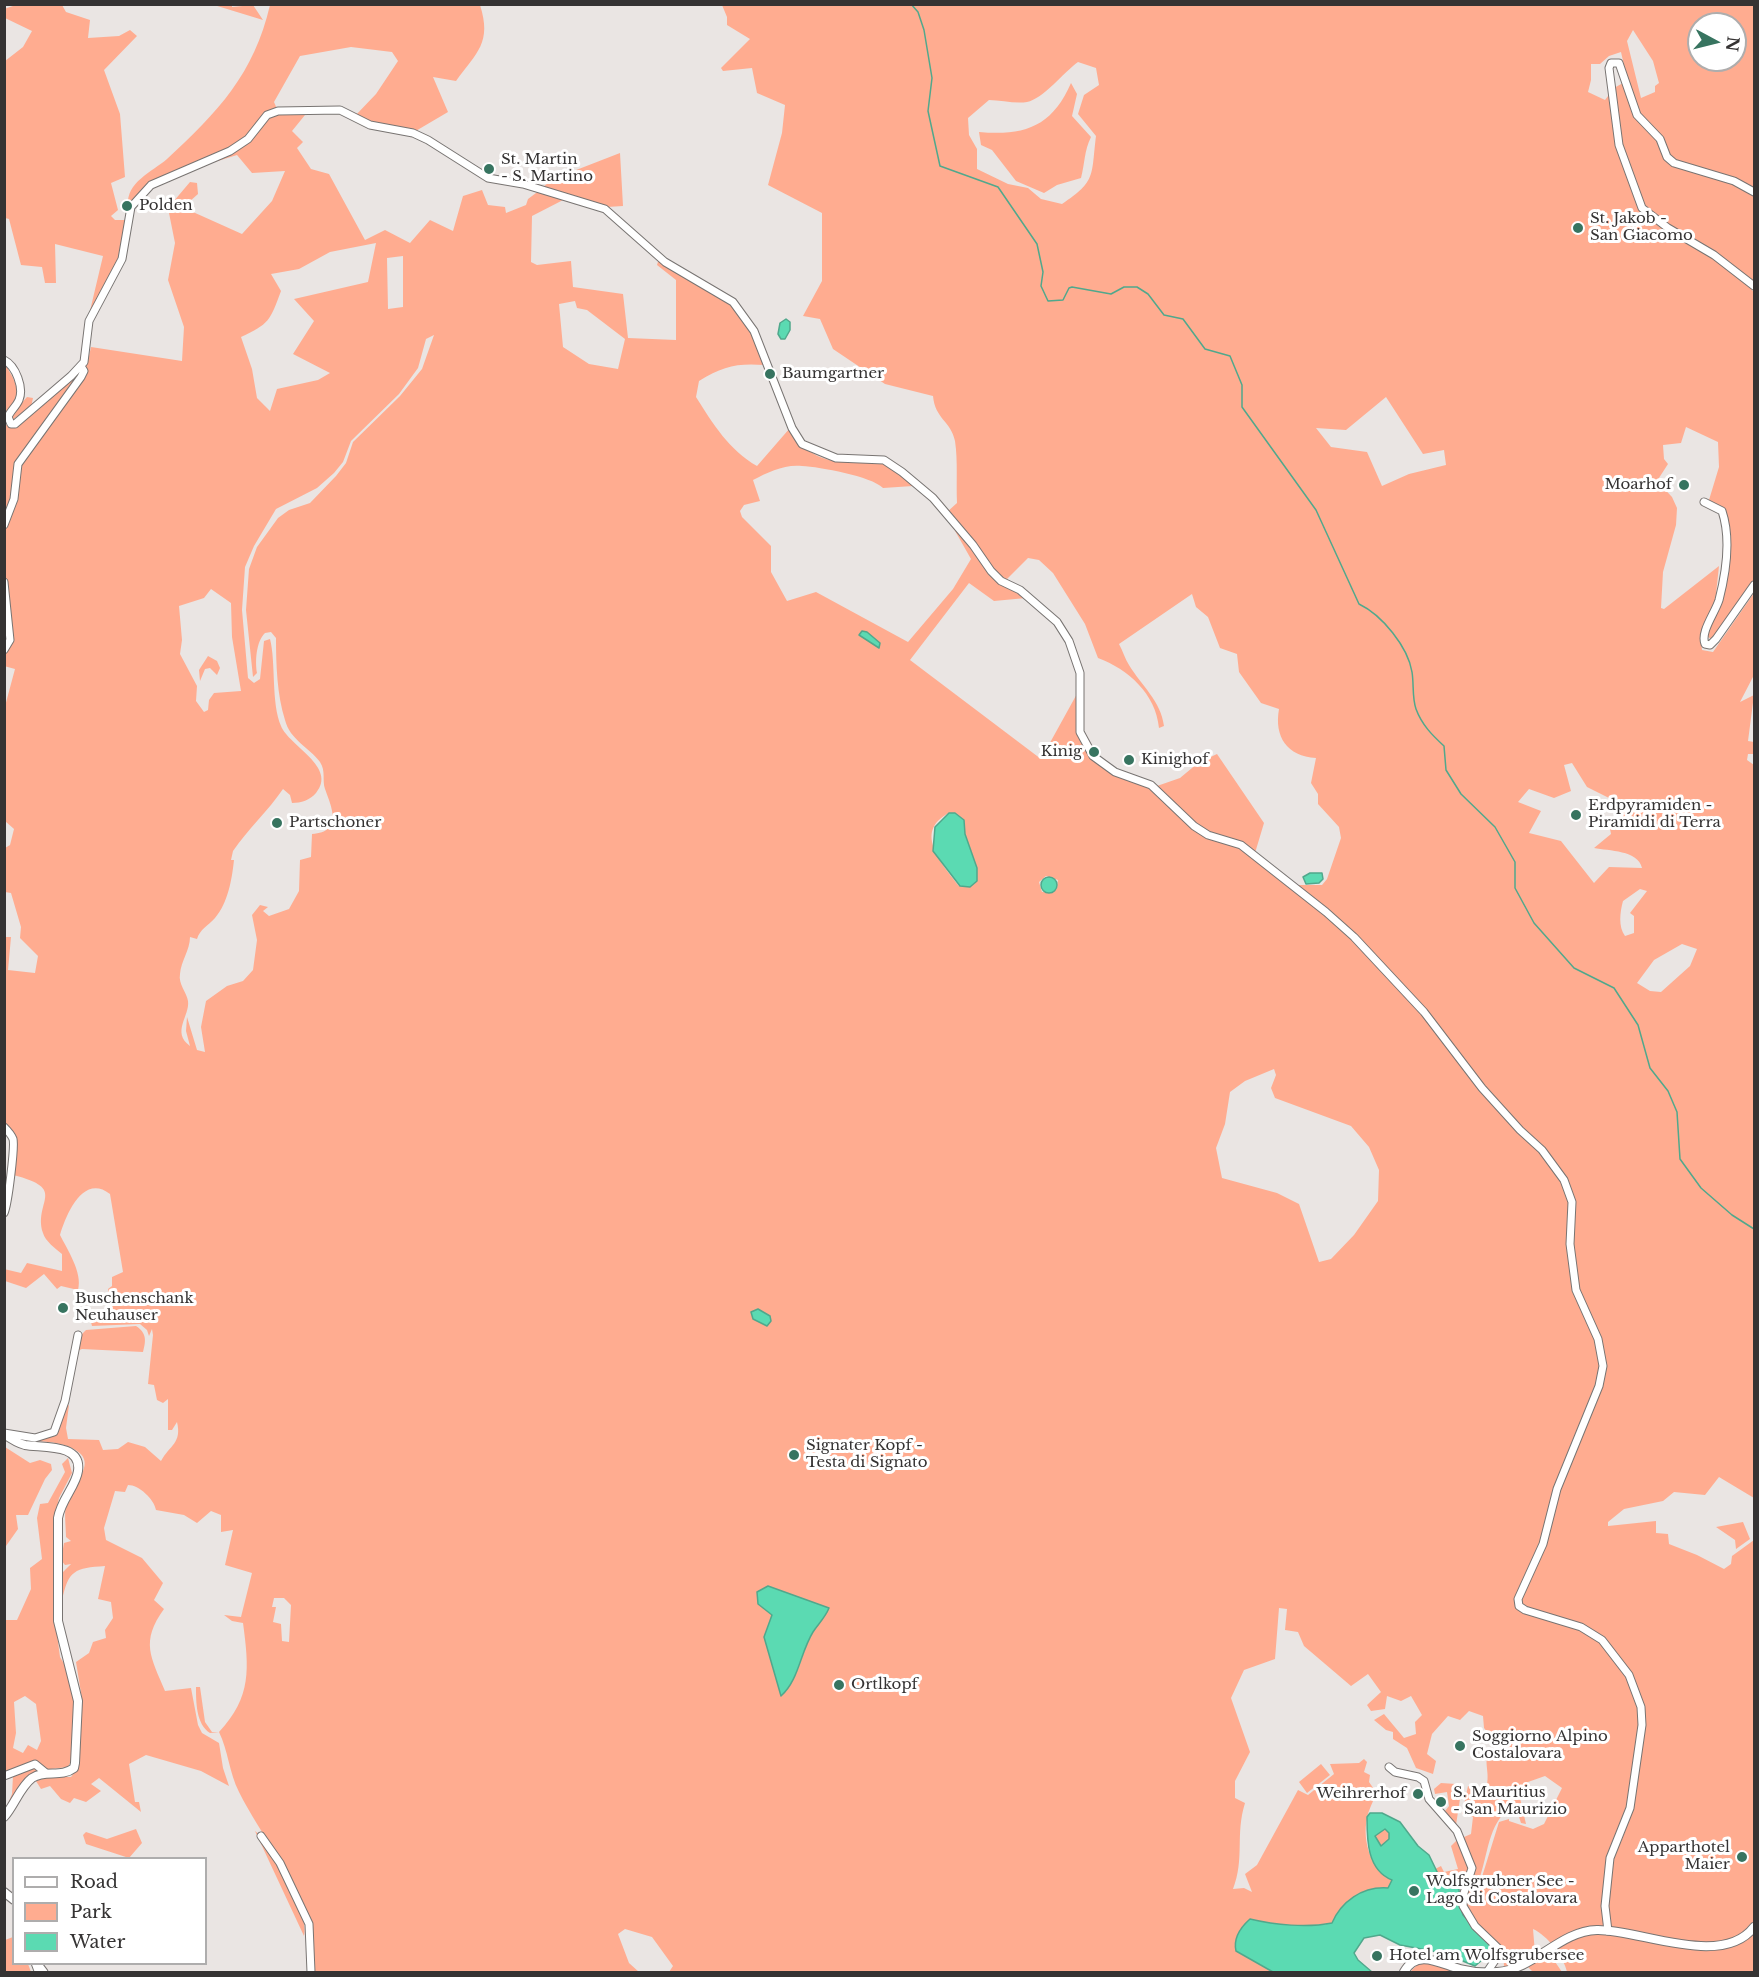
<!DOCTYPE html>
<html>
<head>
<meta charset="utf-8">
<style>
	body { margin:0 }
	#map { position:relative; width:1759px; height:1977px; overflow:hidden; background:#eae5e3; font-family:"Libre Baskerville",serif }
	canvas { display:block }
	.frame { position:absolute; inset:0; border:6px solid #353333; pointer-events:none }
	.legend { position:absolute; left:12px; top:1857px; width:195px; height:108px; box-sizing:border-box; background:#fff; border:2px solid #aeadad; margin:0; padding:8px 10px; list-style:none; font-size:18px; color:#353333 }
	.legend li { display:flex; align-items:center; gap:12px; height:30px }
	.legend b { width:30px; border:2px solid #aeadad }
	.north { position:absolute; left:1687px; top:12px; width:60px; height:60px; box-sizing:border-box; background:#fff; border:2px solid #aeadad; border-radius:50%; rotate:97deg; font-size:16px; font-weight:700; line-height:24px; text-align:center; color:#353333 }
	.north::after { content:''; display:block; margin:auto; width:21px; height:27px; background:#377460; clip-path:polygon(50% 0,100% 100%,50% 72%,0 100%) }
</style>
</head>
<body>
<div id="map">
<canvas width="1759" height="1977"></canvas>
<div class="frame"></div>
<ul class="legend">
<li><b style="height:8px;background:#fff"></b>Road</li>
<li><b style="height:16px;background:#ffac90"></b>Park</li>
<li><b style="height:16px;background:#5bdab2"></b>Water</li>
</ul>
<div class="north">N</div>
</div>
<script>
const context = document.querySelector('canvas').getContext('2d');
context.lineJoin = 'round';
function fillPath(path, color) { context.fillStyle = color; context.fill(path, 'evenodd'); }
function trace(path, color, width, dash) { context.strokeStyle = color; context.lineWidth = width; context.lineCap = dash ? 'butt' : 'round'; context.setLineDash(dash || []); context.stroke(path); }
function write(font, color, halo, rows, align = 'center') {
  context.font = font + ' "Libre Baskerville",serif'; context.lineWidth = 6; context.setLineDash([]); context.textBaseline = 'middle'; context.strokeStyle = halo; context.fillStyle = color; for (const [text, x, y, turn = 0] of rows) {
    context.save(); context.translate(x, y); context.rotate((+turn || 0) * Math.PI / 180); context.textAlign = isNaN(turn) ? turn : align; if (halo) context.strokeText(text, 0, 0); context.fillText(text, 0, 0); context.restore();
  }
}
fillPath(new Path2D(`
	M16,5H62L66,12L90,20L88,38L119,36L130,30L137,36L104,70L120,114L125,177L111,183L118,210L111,216L115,220H125C124,257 107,284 89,315L103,256L55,244L56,283H45L42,267L21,265L9,219L5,218V61L23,47L32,31L5,18L4,9Z
	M214,5H232V7L253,5L263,20Z
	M270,5H480C492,43 477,52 456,81L433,77L448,112L414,132L388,128L354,117L376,94L398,61L392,52L351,47L300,56L274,102L277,109L232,148L160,177L128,206C126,182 152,172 167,159C218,112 254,74 270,5Z
	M722,5H1754V284C1722,252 1678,235 1643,205L1639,208C1676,239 1721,257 1754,292V581L1712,640L1707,636L1723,597L1729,554L1728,519L1725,509L1709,500L1719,467L1718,442L1686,427L1681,443L1663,445L1664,459L1668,464L1657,481L1672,497L1677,508L1676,525L1663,572L1661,608L1664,609L1719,566L1715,603L1701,639L1702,650L1713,652L1754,593V675L1740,702L1754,695L1748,741L1754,742V754H1748L1747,760L1754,765V1498L1719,1477L1705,1495L1674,1492L1663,1501L1624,1509L1608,1522V1526L1656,1521V1533L1668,1534L1669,1544L1697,1555L1724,1569L1731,1564L1732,1556L1754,1540V1972H1567C1564,1957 1547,1935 1533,1929L1535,1953L1504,1968C1504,1962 1503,1953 1501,1948C1490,1927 1456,1925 1466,1889L1477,1885L1481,1880L1499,1822L1509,1819V1821L1533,1829L1544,1824L1562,1788L1545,1776L1528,1782L1520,1798L1526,1824L1521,1823L1515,1804C1489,1820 1489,1849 1480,1877L1476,1883L1469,1885C1476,1866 1470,1855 1464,1837L1471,1834L1473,1817L1462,1814L1468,1786L1486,1790C1490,1773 1485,1768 1487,1754L1495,1750L1496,1743L1484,1728L1483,1716L1469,1711L1460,1720L1448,1716L1432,1734L1427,1754L1436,1761L1433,1774L1416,1768L1407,1748L1393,1739V1732L1386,1730L1374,1720L1384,1714L1404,1738L1416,1734L1415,1722L1422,1715L1411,1696L1401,1701L1387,1696L1385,1709L1371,1711L1367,1705L1381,1692L1368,1674L1351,1686L1304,1646L1298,1632L1285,1630L1287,1609L1279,1608L1275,1659L1244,1670L1231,1698L1250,1752L1235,1781V1798L1245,1803C1235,1835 1245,1858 1233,1889L1244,1888L1252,1892L1245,1874L1257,1865L1298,1790L1308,1795L1334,1774L1330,1764L1359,1763L1364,1759L1367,1762L1364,1772L1370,1775L1369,1782L1376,1792C1374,1801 1368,1810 1367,1819C1362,1840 1371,1871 1392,1880L1388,1888C1362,1886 1341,1902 1332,1923C1305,1929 1276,1925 1250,1919C1241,1927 1233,1938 1236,1951L1273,1972H669L673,1966L652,1937L625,1929L618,1934L629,1963L639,1972H314C312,1957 314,1937 309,1922C296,1877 260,1834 239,1792C229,1772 228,1750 219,1732L210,1733C196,1724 196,1702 196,1687H200L205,1722L212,1732H219C252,1697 249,1668 243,1623L232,1621L224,1615L241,1617L252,1573L225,1565L233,1530L221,1532V1515L211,1511L197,1523L184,1515L156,1510C154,1499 139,1485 128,1485L125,1492L115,1491L104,1528L106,1540L142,1558L163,1583L154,1600L164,1609C140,1642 151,1657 165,1691L191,1688L198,1725L202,1733L219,1743L223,1768L229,1786L201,1771L146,1755L129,1764L135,1802H139L141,1812L99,1778L91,1784L101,1791L86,1802L74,1798L70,1803L61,1799L50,1786L41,1789L36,1781L48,1777H71L78,1768L82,1699L76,1662L89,1653L93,1642L106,1638L105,1630L113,1618L111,1602L98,1599L105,1566C75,1568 68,1570 62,1601L61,1574L71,1564L65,1565L61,1560L64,1543L71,1541L66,1537C66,1527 64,1514 66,1504C71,1483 105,1460 67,1446C49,1439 29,1444 12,1435L30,1440L51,1437C60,1427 57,1412 69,1405L66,1428L68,1439L99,1440L103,1450L118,1449L128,1442L145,1447L161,1461C170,1445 182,1443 177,1422L172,1430H168V1399L163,1403L157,1400L154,1385L148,1384L153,1335L152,1329L149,1336L147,1330L140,1324L92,1326L91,1322L111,1307L108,1289L112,1286V1277L123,1272L110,1194C83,1173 66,1215 60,1235C67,1249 83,1273 78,1290L61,1286L57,1289L44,1274L26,1288L5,1281L4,1269L21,1273L27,1263L62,1271V1254C56,1249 45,1241 43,1233C33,1201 69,1189 13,1175C11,1155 22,1141 5,1126V937H11L8,970L35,973L38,956L20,938L21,927L11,893L5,892V848L10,845L14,829L5,821L4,710L15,669L4,666L5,363C7,365 8,368 9,371C30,403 0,405 6,425L16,427L80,373L88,361L91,347L182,361L184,327L168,280L175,243L168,208L190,182L197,183L198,194L189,202L193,212L242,234L272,201L285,171L252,173L237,155L195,168C211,161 228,155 242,146C273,125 257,110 305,115L292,131L303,142L297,148L311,169L329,174L365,240L385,230L410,243L430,220L453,231L463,196L482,190L488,205L505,207L506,213L526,205L528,199L540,190L567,198L532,216L531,262L537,265L571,261L573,287L623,294L628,338L676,340V280L657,265L659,258L731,303L753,332L766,361L763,363L765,365C737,363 723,366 699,381L696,397C713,424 729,450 757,466L790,428C799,449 824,464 847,461C856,460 866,459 875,460C890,463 903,476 913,486L883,488C871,476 820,467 802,466C785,464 768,472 753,480L760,501L744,505L740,511L742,517L771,546V572L787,601L816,592L908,642L953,589L971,559L950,522L972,547L989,575L1026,598L994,601L969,583L910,660L1041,759L1078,692L1077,729L1090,756L1103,767L1148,787L1183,820L1207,837L1240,846L1325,912L1354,938L1423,1012L1482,1089L1519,1130L1542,1151L1564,1180L1571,1202L1569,1244L1576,1290L1597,1339L1602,1366L1598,1386L1556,1488L1542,1544L1519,1587L1516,1599L1518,1607L1524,1612L1571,1625L1590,1633L1614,1656L1627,1676L1639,1707V1726L1627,1806L1614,1841L1621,1842C1633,1812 1637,1780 1639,1748C1641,1734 1644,1721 1642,1707C1639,1682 1616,1645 1594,1632C1574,1620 1547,1616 1525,1609L1519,1599L1521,1589L1544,1545L1558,1489L1600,1387L1604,1365L1599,1338L1577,1290L1571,1244L1573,1202L1565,1179L1554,1162L1483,1087L1424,1011L1354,936L1294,885H1322L1327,879L1341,838L1339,827L1318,804V794L1311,783L1316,758C1287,756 1274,737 1279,709L1261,703L1239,672L1237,654L1220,648L1208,617L1196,607L1192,594L1119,644C1123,651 1125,659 1129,665C1141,685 1161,701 1164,726L1159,728C1156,694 1128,669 1098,658L1085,624L1053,573L1039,560L1028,558L1006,580L991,567L975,543L947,512L957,503C956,483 958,461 955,441C951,421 935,419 933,396L885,384L833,349L820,319L803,316L822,281V213L768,185L782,133L785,105L757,93L752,68L723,71L721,68L750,39L727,25V17ZM1699,24H1735V60H1699ZM1633,30L1653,61L1659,83L1655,86V92L1641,98L1627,41ZM1621,52L1631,96L1638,114L1660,137L1667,154L1665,157L1658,140L1634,116L1623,83L1614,88L1605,100L1588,92L1591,80V64H1600L1609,56ZM1078,62L1096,68L1099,85L1084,95L1078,114L1096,136C1091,175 1097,181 1062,204L1041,199L1028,188L1008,184L977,169V149L969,135L968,118L989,100C1001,100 1015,104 1027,102C1043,99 1064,72 1078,62ZM376,243L368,282L294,299L314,321L293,354L330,373L318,380L277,389L270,411L257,398L252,369L241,337C269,324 270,321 281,291L271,274L299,269L330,252ZM403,256V307L388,309L387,258ZM575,301L577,308L587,310L625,339L618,369L589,364L563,347L559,304ZM434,335L422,369L400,396L353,442L346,463L336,476L310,503L289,510L278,518L257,547L249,569L246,610L253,677L257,673C255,661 256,642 265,633L271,632L276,638C276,664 277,695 285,720C290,740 309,747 320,762C326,771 322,780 325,789C331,806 344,832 312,834L311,857L300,860L299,891L289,909L269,916L263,911L268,907L260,905L252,915L257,940L253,970L243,981L227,986L206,1001L201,1027L205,1052L197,1050L187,1017L186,1031L190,1046C171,1032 190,1016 188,1001C187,993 178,984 180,974C181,961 190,950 190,937L197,939C200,929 208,926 215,918C228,903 232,879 234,860H231L233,851C248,829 268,811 283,789L290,795L292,803C301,803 310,800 316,793C338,767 289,746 281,726C271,703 276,662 270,639L264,641L260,679L254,683L248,678L242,610L245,567L254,546L276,509L317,488L334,473L343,462L351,441L399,394L418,368L426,339ZM1386,397L1423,454L1444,450L1446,465L1409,474L1382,486L1367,452L1331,447L1316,428L1346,430ZM211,589L231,603L232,637L241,691L214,693L209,700L208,710L204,712L196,701L197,686L180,654L182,640L179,606L204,598ZM1572,763L1587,787L1623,805L1621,821L1610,829L1611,834L1594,848C1609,851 1638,850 1642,868L1609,867L1594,883L1561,841L1529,833L1541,811L1518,802L1529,789L1554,798L1571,791L1564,765ZM949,813H955L964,820L965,834L977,868V881L970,887L959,886C943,865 912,832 949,813ZM1046,876L1058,880L1057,888L1053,892H1042L1039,882ZM1640,889L1647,891L1630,913L1634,916V933L1625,936C1618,927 1620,912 1623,901ZM1682,944L1697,949L1690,966L1661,992L1650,991L1637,983L1654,960ZM1274,1069L1276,1075L1271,1088L1275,1098L1351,1126L1369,1147L1379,1170L1378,1201L1354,1235L1331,1259L1319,1262L1299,1204L1277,1193L1222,1178L1216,1148L1225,1124L1230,1092L1245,1081ZM768,1586L829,1608C825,1618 818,1624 813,1632C801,1653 799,1680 781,1696L765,1637L772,1615L758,1604L757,1593ZM274,1598H284L291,1605L289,1642L282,1641L281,1624L273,1622L276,1607H272Z
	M1071,83L1077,94L1072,116L1091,137C1084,151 1085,163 1081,178L1057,185L1044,193L1016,181L992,150L981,145L979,132C1024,136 1052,127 1071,83Z
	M620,153L623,206L607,207L543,187L553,179Z
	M27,397L33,398L31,407L12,420V414Z
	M208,656L217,661L220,668L217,675L210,668L205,669L200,681L199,670Z
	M1217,754L1264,823L1255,853L1195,825L1157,786L1180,778L1198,763Z
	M136,1326C147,1333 146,1341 143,1352L82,1349L77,1351L80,1336L86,1330Z
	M5,1447L30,1463L40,1460L51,1464L52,1470L45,1479L28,1515H16L18,1529L6,1546L5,1565Z
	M68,1458L72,1473L59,1498L54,1522L55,1619L60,1657L66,1667L75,1700L72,1759L68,1767L41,1770L5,1811L12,1794L13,1776L5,1773V1620H17L31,1589L30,1568L42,1559L37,1518L40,1504L48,1503L65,1472L62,1464ZM25,1696L36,1704L41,1741L37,1750L28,1745L23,1753L13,1748L16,1733L14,1702Z
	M1743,1522L1750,1539L1736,1549L1735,1540L1716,1527Z
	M1321,1764L1330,1775L1307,1793L1299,1782Z
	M1441,1783L1456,1784L1461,1792L1456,1825L1445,1811L1449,1806L1447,1792L1435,1794L1434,1789Z
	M1385,1828L1389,1833V1839L1381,1846L1375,1836Z
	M136,1829L142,1843L129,1858L86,1844L83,1835L86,1832L107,1839Z
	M255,1831C271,1843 311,1917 304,1936Z
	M1458,1839L1470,1865L1464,1888C1453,1889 1438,1879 1435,1869L1441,1866L1444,1872L1458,1869L1451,1846Z
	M13,1937L14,1964H28L31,1972H5V1940Z
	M1549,1953L1562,1972H1533L1528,1967Z
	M1433,1961L1459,1972H1410L1417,1965Z`), '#ffac90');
const water = new Path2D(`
	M786,319L790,322V330L785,339H781L778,334L780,323Z
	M862,631L867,632L880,643L879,648L859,635Z
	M949,813H955L964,820L965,834L977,868V881L970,887L960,886L933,851L935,827Z
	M1310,873H1322L1323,879L1319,883L1306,884L1303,877Z
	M1041 885a8 8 0 1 1 16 0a8 8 0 1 1-16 0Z
	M758,1309L770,1316L771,1321L767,1326L753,1319L751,1312Z
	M768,1586L829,1608C825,1618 818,1624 813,1632C800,1653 799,1680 781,1696L764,1637L772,1615L758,1604L757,1592Z
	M1370,1813H1382L1400,1822L1418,1846L1429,1855L1441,1880L1459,1889L1460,1906L1463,1915L1495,1949L1475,1966L1443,1953L1400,1945L1380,1935L1364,1938L1354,1953L1358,1960L1372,1972H1273L1236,1951C1233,1938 1241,1927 1250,1919C1275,1925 1307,1928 1332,1923C1341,1902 1362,1886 1388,1888L1392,1880C1367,1870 1367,1840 1367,1817ZM1385,1829L1389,1833V1839L1381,1846L1375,1836Z`);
fillPath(water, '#5bdab2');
trace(water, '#50a88c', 1.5);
trace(new Path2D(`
	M911,4L918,12L924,30L932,78L928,111L940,166L998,187L1037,244L1043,272L1041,286L1048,301L1063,300L1069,288L1072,287L1111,294L1124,287H1137L1148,294L1164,315L1183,319L1205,349L1230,356L1242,385V407L1316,510L1359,604C1382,615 1408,647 1412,672C1414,684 1412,698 1416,709C1422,725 1432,735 1444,746L1446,770L1461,794L1495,827L1515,862V888L1534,923L1574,968L1614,988L1638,1025L1650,1068L1668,1091L1677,1112L1680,1159L1701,1188L1732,1215L1754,1229`), '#50a88c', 1.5);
const minor = new Path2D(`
	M1754,192L1734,181L1674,163L1667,157L1660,139L1637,115L1619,63H1611L1609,68L1619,145L1642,208L1668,228L1714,255L1754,286
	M4,360C16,366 24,388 19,400C16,407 10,411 8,417L11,424H15L71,376L84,362L89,321L122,259L131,207L151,185L230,151L248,139L267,115L278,111L340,110L370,125L413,133L428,140L488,178L523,184L605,209L665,262L733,302L754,331L792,428L802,444L836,458L884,460L902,472L933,498L973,545L991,571L1001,581L1020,590L1057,622L1069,641L1080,673V732L1093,756L1115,772L1151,785L1194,826L1208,835L1241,845L1326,912L1354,937L1424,1012L1482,1088L1520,1130L1542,1150L1564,1180L1572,1202L1570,1244L1576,1290L1598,1339L1603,1366L1599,1386L1557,1489L1543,1544L1518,1599L1519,1606L1525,1610L1581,1627L1602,1640L1629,1675L1641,1707L1642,1725L1630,1808L1610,1858L1605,1906L1608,1931
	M1704,502L1722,511C1731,538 1726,573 1719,600C1715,613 1700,632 1705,644L1710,645L1716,639L1754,585
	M4,525L14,499L18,464L81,377L84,371L81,366
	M4,582L10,640L4,650
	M4,1127C8,1131 11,1134 13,1139C15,1146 8,1205 4,1213
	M4,1433L35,1438L54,1432L65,1401L78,1335
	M1389,1767L1395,1772L1418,1777L1424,1781L1429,1799L1457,1831L1472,1868L1464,1893L1463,1906L1475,1926L1499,1949L1500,1953L1487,1972
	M4,1776L35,1764L46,1773
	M261,1836L280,1863L309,1924L311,1972
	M38,1964L44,1972`);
const major = new Path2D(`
	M4,1434C11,1439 17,1443 25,1445C42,1448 82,1443 78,1471C76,1486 61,1500 58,1518V1621L78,1701L75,1763L74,1768C61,1778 45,1769 32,1778C20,1787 14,1806 4,1817
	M4,1892L14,1900
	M36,1964L39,1972
	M1404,1972C1417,1948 1441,1964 1460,1969C1472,1972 1485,1973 1497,1972C1534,1970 1559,1931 1597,1930C1638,1929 1722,1969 1754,1927`);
trace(minor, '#787472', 9);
trace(major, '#787472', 10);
trace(minor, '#fff', 7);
trace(major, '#fff', 8);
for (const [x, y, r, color] of [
	[489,169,6,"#377460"],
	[127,206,6,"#377460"],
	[1578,228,6,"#377460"],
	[770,374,6,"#377460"],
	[1684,485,6,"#377460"],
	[1094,752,6,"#377460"],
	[1129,760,6,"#377460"],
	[1576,815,6,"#377460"],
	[277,823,6,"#377460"],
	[63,1308,6,"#377460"],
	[794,1455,6,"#377460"],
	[839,1685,6,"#377460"],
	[1460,1746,6,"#377460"],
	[1418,1794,6,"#377460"],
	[1441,1802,6,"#377460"],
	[1742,1857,6,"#377460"],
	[1414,1891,6,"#377460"],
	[1377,1956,6,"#377460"]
]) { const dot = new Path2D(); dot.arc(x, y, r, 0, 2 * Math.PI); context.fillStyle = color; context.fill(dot); trace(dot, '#fff', 2); }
write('15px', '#353333', '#fff', [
	["St. Martin",501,160],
	["- S. Martino",501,177],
	["Polden",139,206],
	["St. Jakob -",1590,219],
	["San Giacomo",1590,236],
	["Baumgartner",782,374],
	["Moarhof",1672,485,"right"],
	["Kinig",1082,752,"right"],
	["Kinighof",1141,760],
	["Erdpyramiden -",1588,806],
	["Piramidi di Terra",1588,823],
	["Partschoner",289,823],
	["Buschenschank",75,1299],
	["Neuhauser",75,1316],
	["Signater Kopf -",806,1446],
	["Testa di Signato",806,1463],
	["Ortlkopf",851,1685],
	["Soggiorno Alpino",1472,1737],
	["Costalovara",1472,1754],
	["S. Mauritius",1453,1793],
	["- San Maurizio",1453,1810],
	["Weihrerhof",1406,1794,"right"],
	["Apparthotel",1730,1848,"right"],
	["Maier",1730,1865,"right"],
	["Wolfsgrubner See -",1426,1882],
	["Lago di Costalovara",1426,1899],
	["Hotel am Wolfsgrubersee",1389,1956]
], 'left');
</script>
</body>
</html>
